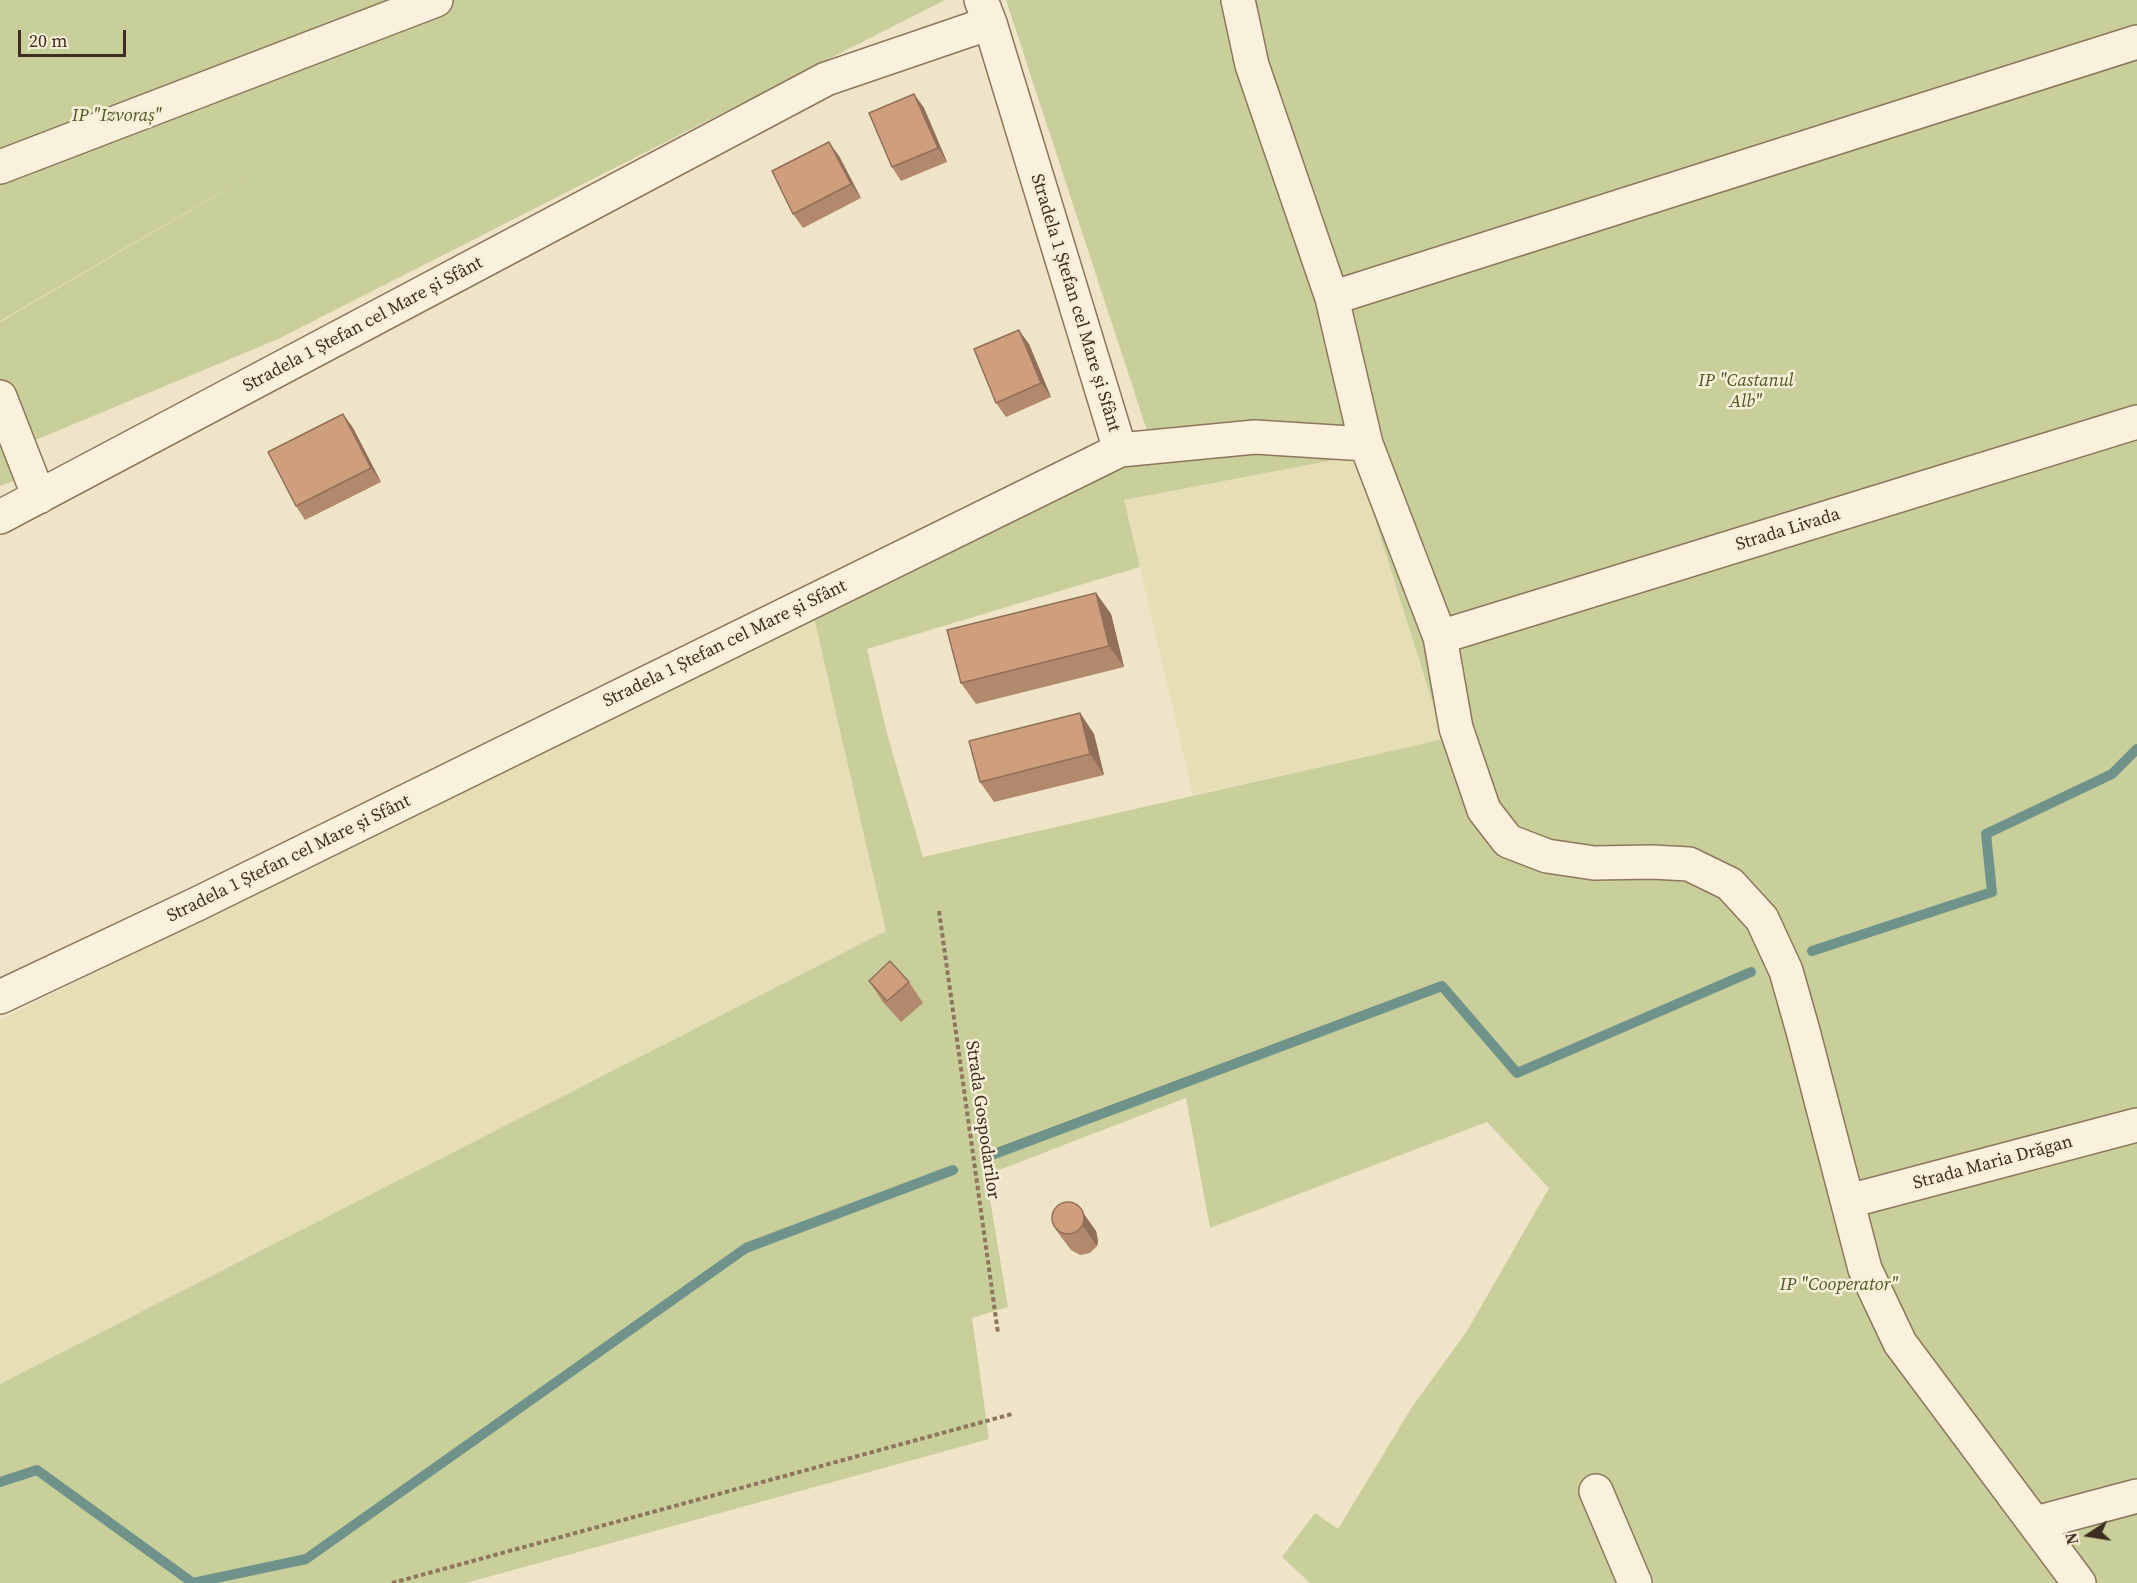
<!DOCTYPE html>
<html>
<head>
<meta charset="utf-8">
<style>
	body { margin:0 }
	#map { position:relative; width:2137px; height:1583px; overflow:hidden; background:#f0e4c8; font-family:"Source Serif 4",serif }
	canvas { display:block }
	.north { position:absolute; left:2059px; top:1505px; width:60px; height:60px; -webkit-text-stroke:4px #f7eed8; paint-order:stroke; rotate:258deg; font-size:16px; font-weight:700; line-height:24px; text-align:center; color:#3d2e20 }
	.north::after { content:''; display:block; margin:auto; width:21px; height:27px; background:#3d2e20; clip-path:polygon(50% 0,100% 100%,50% 72%,0 100%) }
	.scale { position:absolute; left:18px; top:30px; width:108px; height:27px; box-sizing:border-box; border:3px solid #3d2e20; border-top:0; padding-left:8px; font-size:18px; line-height:21px; white-space:nowrap; color:#3d2e20; -webkit-text-stroke:4px #f7eed8; paint-order:stroke }
</style>
</head>
<body>
<div id="map">
<canvas width="2137" height="1583"></canvas>
<div class="north">N</div>
<div class="scale">20 m</div>
</div>
<script>
const context = document.querySelector('canvas').getContext('2d');
context.lineJoin = 'round';
function fillPath(path, color) { context.fillStyle = color; context.fill(path, 'evenodd'); }
function trace(path, color, width, dash) { context.strokeStyle = color; context.lineWidth = width; context.lineCap = dash ? 'butt' : 'round'; context.setLineDash(dash || []); context.stroke(path); }
function write(font, color, halo, rows, align = 'center') {
  context.font = font + ' "Source Serif 4",serif'; context.lineWidth = 5; context.setLineDash([]); context.textBaseline = 'middle'; context.strokeStyle = halo; context.fillStyle = color; for (const [text, x, y, turn = 0] of rows) {
    context.save(); context.translate(x, y); context.rotate((+turn || 0) * Math.PI / 180); context.textAlign = isNaN(turn) ? turn : align; if (halo) context.strokeText(text, 0, 0); context.fillText(text, 0, 0); context.restore();
  }
}
fillPath(new Path2D(`
	M1355,456L1444,739L1193,795L1124,500Z
	M813,613L886,931L0,1384V1020Z`), '#e6deb5');
fillPath(new Path2D(`
	M0,0H945L278,339L33,441L21,478L0,486V322L331,128L0,321Z
	M1006,0H2137V1583H1310L1282,1557L1315,1513L1338,1529L1412,1407L1467,1331L1549,1188L1487,1122L1210,1228L1186,1098L986,1175L1008,1307L972,1318L989,1439L466,1583H0V1384L886,931L813,613L1154,452ZM1355,456L1444,739L923,857L888,737L867,649L1140,567L1124,500Z`), '#c9cf9b');
trace(new Path2D(`
	M1812,951L1992,892L1986,834L2112,774L2137,749
	M989,1156L1442,986L1517,1073L1751,972
	M0,1482L37,1470L193,1583L306,1559L746,1248L953,1170`), '#6f938a', 10);
const minor = new Path2D(`
	M981,0L990,23L1120,450
	M1238,0L1252,65L1332,298L1366,444L1440,637L1456,728L1484,810L1508,841L1547,856L1594,863L1652,862L1689,864L1730,884L1762,919L1786,971L1803,1031L1865,1269L1900,1343L2079,1583
	M0,167L436,0
	M1332,298L2137,42
	M0,397L39,497
	M0,517L826,79L990,23
	M1440,637L2137,422
	M0,997L197,904L1120,450L1255,437L1366,444
	M1849,1201L2137,1125
	M1596,1491L1635,1583
	M2036,1523L2137,1496`);
trace(minor, '#8d765c', 36);
trace(new Path2D(`
	M939,911L998,1333
	M392,1583L1012,1414`), '#8d765c', 4, [4.5, 3]);
trace(minor, '#faf1dc', 33);
fillPath(new Path2D(`
	M914,94L924,108L947,162L901,181L892,167Z
	M839,156L861,198L803,228L793,214Z
	M1029,344L1051,397L1006,417L996,403Z
	M343,414L353,428L381,482L305,520L296,506Z
	M1096,593L1111,614L1124,667L976,704L961,683Z
	M1080,713L1094,734L1104,775L994,802L980,782Z
	M869,981L909,982L923,1003L901,1022L883,1002Z
	M1054,1209L1096,1231L1098,1241L1097,1246L1090,1253L1080,1255L1071,1250L1056,1230Z`), '#b2896c');
fillPath(new Path2D(`
	M914,94L924,108L947,162L938,148Z
	M829,142L839,156L861,198L851,184Z
	M1019,330L1029,344L1051,397L1041,383Z
	M343,414L353,428L381,482L371,468Z
	M1096,593L1111,614L1124,667L1109,646Z
	M1080,713L1094,734L1104,775L1090,754Z
	M1082,1211L1096,1231L1098,1241L1097,1246L1082,1225Z`), '#916f58');
const building = new Path2D(`
	M914,94L938,148L892,167L869,113Z
	M829,142L851,184L793,214L772,171Z
	M1019,330L1041,383L996,403L974,349Z
	M343,414L371,468L296,506L268,452Z
	M1096,593L1109,646L961,683L947,630Z
	M1080,713L1090,754L980,782L969,741Z
	M890,961L909,982L887,1001L869,981Z
	M1052 1218a16 16 0 1 1 32 0a16 16 0 1 1-32 0Z`);
fillPath(building, '#cf9f7d');
trace(building, '#916f58', 1.5);
write('italic 18px', '#4d5a26', '#f7eed8', [
	["IP \"Izvoraș\"",117,116],
	["IP \"Castanul",1746,381],
	["Alb\"",1746,402],
	["IP \"Cooperator\"",1839,1285]
]);
write('18px', '#3d2e20', '#f7eed8', [
	["Stradela 1 Ștefan cel Mare și Sfânt",1075,303,73],
	["Stradela 1 Ștefan cel Mare și Sfânt",363,325,-28],
	["Strada Livada",1788,530,-17],
	["Stradela 1 Ștefan cel Mare și Sfânt",725,644,-26],
	["Stradela 1 Ștefan cel Mare și Sfânt",289,859,-26],
	["Strada Gospodarilor",982,1120,82],
	["Strada Maria Drăgan",1993,1163,-15]
]);
</script>
</body>
</html>
